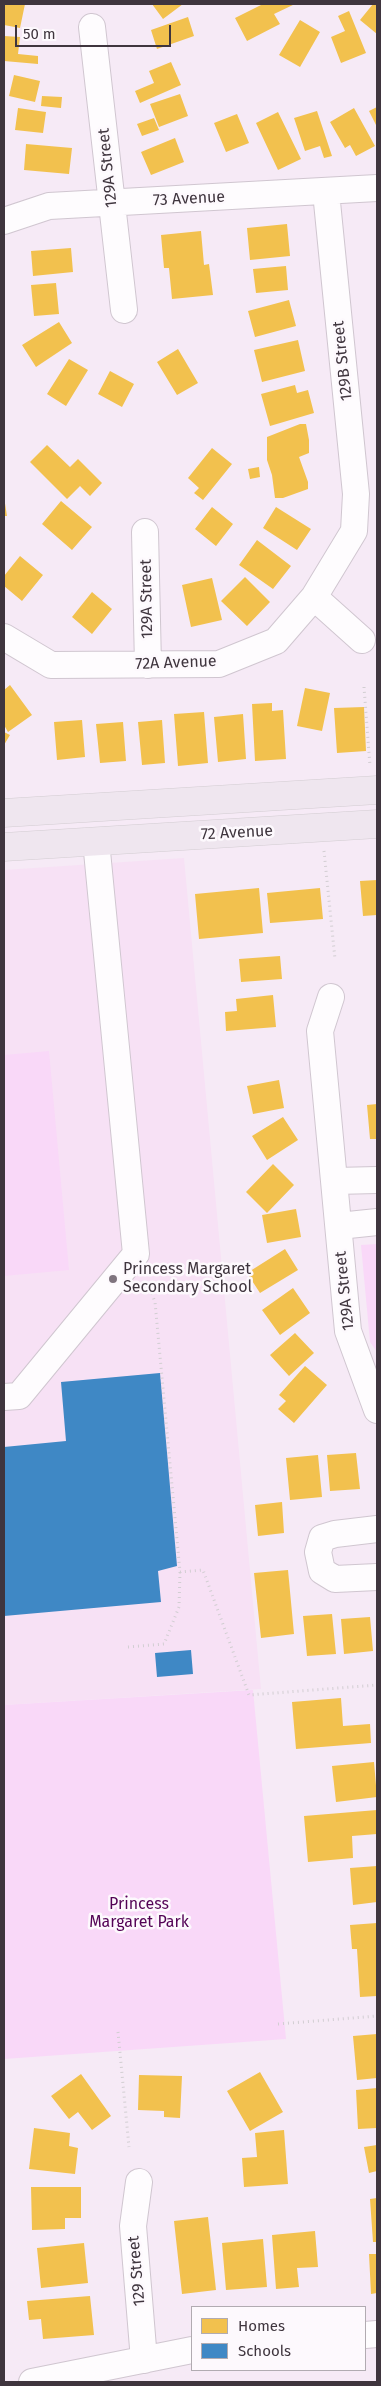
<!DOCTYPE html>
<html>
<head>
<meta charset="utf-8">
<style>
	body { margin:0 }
	#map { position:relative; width:381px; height:2386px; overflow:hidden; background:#f6eaf6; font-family:"Fira Sans",sans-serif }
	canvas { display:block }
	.frame { position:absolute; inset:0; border:5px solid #3f353e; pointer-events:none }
	.legend { position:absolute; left:191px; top:2306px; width:175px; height:65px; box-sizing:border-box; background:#fdf9fd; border:1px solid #b1abb1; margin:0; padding:6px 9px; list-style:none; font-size:15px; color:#3f353e }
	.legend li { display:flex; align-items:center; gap:10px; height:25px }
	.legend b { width:25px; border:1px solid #b1abb1 }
	.scale { position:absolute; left:15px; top:25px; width:156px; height:22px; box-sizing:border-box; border:2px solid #3f353e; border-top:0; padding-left:6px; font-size:15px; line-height:18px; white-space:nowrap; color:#3f353e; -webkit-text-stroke:4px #fdf9fd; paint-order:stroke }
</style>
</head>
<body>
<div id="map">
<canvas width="381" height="2386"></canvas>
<div class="frame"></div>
<ul class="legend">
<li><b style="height:14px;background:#f2c14e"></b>Homes</li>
<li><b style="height:14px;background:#3f88c5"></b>Schools</li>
</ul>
<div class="scale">50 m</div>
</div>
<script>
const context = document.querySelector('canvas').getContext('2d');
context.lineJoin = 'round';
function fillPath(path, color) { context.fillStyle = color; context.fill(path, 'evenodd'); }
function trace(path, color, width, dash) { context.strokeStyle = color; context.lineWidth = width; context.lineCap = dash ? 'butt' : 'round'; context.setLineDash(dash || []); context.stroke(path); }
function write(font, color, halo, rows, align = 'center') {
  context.font = font + ' "Fira Sans",sans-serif'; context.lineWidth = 5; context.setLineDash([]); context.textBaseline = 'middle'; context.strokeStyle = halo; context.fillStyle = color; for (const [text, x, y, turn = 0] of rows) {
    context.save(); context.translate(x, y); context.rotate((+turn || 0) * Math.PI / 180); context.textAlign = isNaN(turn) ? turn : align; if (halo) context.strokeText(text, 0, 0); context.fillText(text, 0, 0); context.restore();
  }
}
fillPath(new Path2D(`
	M184,858L261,1689L4,1705V870Z`), '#f7e1f5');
fillPath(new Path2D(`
	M49,1051L69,1270L4,1276V1055Z
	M377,1244V1352L370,1342L361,1245Z
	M253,1690L286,2039L4,2059V1705Z`), '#f9d8f8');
fillPath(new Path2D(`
	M4,4H25L20,28L4,25Z
	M152,4H183L163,19Z
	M263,4H295L274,14L280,24L247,41L235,18Z
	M373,4H377V34L360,20Z
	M349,11L366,53L341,63L331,37L345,31L338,16Z
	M188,17L194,36L157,49L151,30Z
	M300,20L320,32L300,67L279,55Z
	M4,36L20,37L18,54L38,56V64L4,61Z
	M171,62L181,85L140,103L135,91L154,83L149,71Z
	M14,75L40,81L35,102L9,96Z
	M180,94L188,116L159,127L150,104Z
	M42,96L62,97L61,108L41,106Z
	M377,107V127L369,111Z
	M18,108L46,112L43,133L15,130Z
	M354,108L375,146L356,156L350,145L345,148L330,122Z
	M317,111L332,156L324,158L320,146L305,151L294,118Z
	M278,112L301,159L278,170L256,123Z
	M237,114L249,143L226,152L214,123Z
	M154,118L159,130L142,136L137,124Z
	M175,138L184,162L151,175L141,152Z
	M26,144L72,148L69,174L24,170Z
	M287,224L290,256L250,260L247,228Z
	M201,231L204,265L209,264L213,295L172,299L169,268H164L161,235Z
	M71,248L73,272L33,276L31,251Z
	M286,266L288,290L256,293L253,269Z
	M56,283L59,314L34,316L31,285Z
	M289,300L296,326L255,337L248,311Z
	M59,322L72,343L36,367L22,345Z
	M298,340L305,371L262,382L254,350Z
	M178,349L198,383L177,395L157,362Z
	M69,359L88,370L66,406L47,394Z
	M110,371L134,384L122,407L98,394Z
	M295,385L297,393L308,390L314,413L270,426L261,394Z
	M300,424H306L309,440V453L299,457L308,482V489L283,498H275L272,475L267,460V437Z
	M47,445L70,467L78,459L102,483L90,496L80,486L67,499L30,462Z
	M212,448L232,464L203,500L194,493L199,488L188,478Z
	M259,467L260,477L250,479L248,469Z
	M4,497L7,516H4Z
	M61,501L92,527L72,550L42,524Z
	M212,507L233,524L216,546L195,529Z
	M276,507L311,529L297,550L263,528Z
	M257,540L291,566L273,589L239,565Z
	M20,556L43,575L22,601L4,586V576Z
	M245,577L270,602L247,626L221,601Z
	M212,578L222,620L191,627L182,585Z
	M92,592L112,609L92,634L72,617Z
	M10,685L32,715L8,732L4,725V690Z
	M305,688L330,693L322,731L297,726Z
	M272,703V711L283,710L286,759L255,761L252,704Z
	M364,707L366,751L337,753L334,708Z
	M204,712L208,763L178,766L174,714Z
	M243,714L246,759L218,762L214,717Z
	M82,720L85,757L57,760L54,722Z
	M162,720L165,763L142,765L138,722Z
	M123,722L126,761L100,763L96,724Z
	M4,732L10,735L4,745Z
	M377,880V915L363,916L360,881Z
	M259,888L263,933L199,939L195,894Z
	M320,888L323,919L270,923L267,893Z
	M280,956L282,979L241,982L239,959Z
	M273,995L276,1027L226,1031L225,1012L237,1011L236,999Z
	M279,1080L284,1108L253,1114L247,1086Z
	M377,1104V1139H370L367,1105Z
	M283,1117L298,1140L267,1160L252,1136Z
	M273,1164L294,1185L267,1213L246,1192Z
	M296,1209L301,1237L267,1243L262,1215Z
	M285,1249L298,1270L260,1293L247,1273Z
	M293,1288L310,1313L280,1335L262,1310Z
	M295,1333L314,1353L289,1376L270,1355Z
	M305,1366L327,1385L294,1423L278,1409L286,1401L279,1395Z
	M356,1453L360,1489L330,1491L327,1455Z
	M318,1455L322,1497L290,1500L286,1458Z
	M282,1502L284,1533L258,1536L255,1505Z
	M288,1570L294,1634L261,1638L254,1573Z
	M332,1614L336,1654L307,1656L303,1616Z
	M370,1617L373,1651L344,1654L341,1619Z
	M341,1698L343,1726L370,1724L371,1743L296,1749L292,1702Z
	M374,1762L377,1797L336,1802L332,1766Z
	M377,1810V1834L352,1836L353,1858L308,1862L304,1816Z
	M377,1866V1902L353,1905L350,1868Z
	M377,1923V1996L360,1997L357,1949H352L350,1925Z
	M377,2034V2078L357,2080L353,2036Z
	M260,2072L283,2112L250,2131L227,2091Z
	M81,2074L111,2116L92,2130L78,2112L69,2119L51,2096Z
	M139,2075L182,2076L180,2118L164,2117V2111L138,2110Z
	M377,2088V2128L358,2129L356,2090Z
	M34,2128L70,2133L69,2146L78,2148L75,2174L29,2169Z
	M284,2130L288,2184L244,2187L242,2158L257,2157L255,2133Z
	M377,2145V2171L369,2173L364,2147Z
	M31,2187H81V2218H65V2229L32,2230Z
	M377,2198V2242H373L370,2199Z
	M208,2217L216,2290L182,2294L174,2221Z
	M315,2231L318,2267L297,2268L299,2287L276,2289L272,2235Z
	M263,2239L267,2287L226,2290L222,2243Z
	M84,2243L88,2283L41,2288L37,2248Z
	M369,2254H377V2293L371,2294Z
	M90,2296L94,2335L43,2339L41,2319L29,2320L27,2301Z`), '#f2c14e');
fillPath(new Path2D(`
	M160,1373L177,1566L158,1571L161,1602L4,1616V1447L66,1441L61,1382Z
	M191,1650L193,1674L157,1677L155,1653Z`), '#3f88c5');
const minor = new Path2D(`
	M92,27L124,310
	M4,221L49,206L377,188
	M145,532L148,665
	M314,597L362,640
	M4,637L51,665L219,664L276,641L314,597L354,531L356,494L326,192
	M331,997L320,1031L348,1331L377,1410
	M335,1181L377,1180
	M339,1226L377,1222
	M4,1397L19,1396L136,1254L96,841
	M377,1529L335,1534L322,1538L318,1552L322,1571L335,1579L377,1577
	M139,2182L133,2226L144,2360
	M365,2335L377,2334
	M32,2382L192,2350`);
const major = new Path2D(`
	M4,813L377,790
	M4,847L377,824`);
trace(minor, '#d0c6d0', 28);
trace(major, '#d2ccd1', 29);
trace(new Path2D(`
	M364,687L370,766
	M324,851L335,959
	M139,1287H143L152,1294L155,1302L180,1572L203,1570L249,1695L377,1685
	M128,1647L164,1644L179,1607L180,1572
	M278,2024L377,2016
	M118,2032L129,2147`), '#d2ced2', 3, [1, 4]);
trace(minor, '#fefcfe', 26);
trace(major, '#efe6ef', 28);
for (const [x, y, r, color] of [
	[113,1279,5,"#7f747e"]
]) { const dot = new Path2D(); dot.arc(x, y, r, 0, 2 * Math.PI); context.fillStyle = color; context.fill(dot); trace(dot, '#fdf9fd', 2); }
write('16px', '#3f353e', '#fdf9fd', [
	["129A Street",108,168,-96],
	["73 Avenue",189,199,-3],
	["129B Street",343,361,-96],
	["129A Street",147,599,-91],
	["72A Avenue",176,663,-2],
	["72 Avenue",237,833,-3],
	["129A Street",345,1291,-96],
	["129 Street",137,2271,-95]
]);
write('16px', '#3f353e', '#fdf9fd', [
	["Princess Margaret",123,1270],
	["Secondary School",123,1288]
], 'left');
write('16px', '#530355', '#fdf9fd', [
	["Princess",139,1905],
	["Margaret Park",139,1923]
]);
</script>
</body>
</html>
